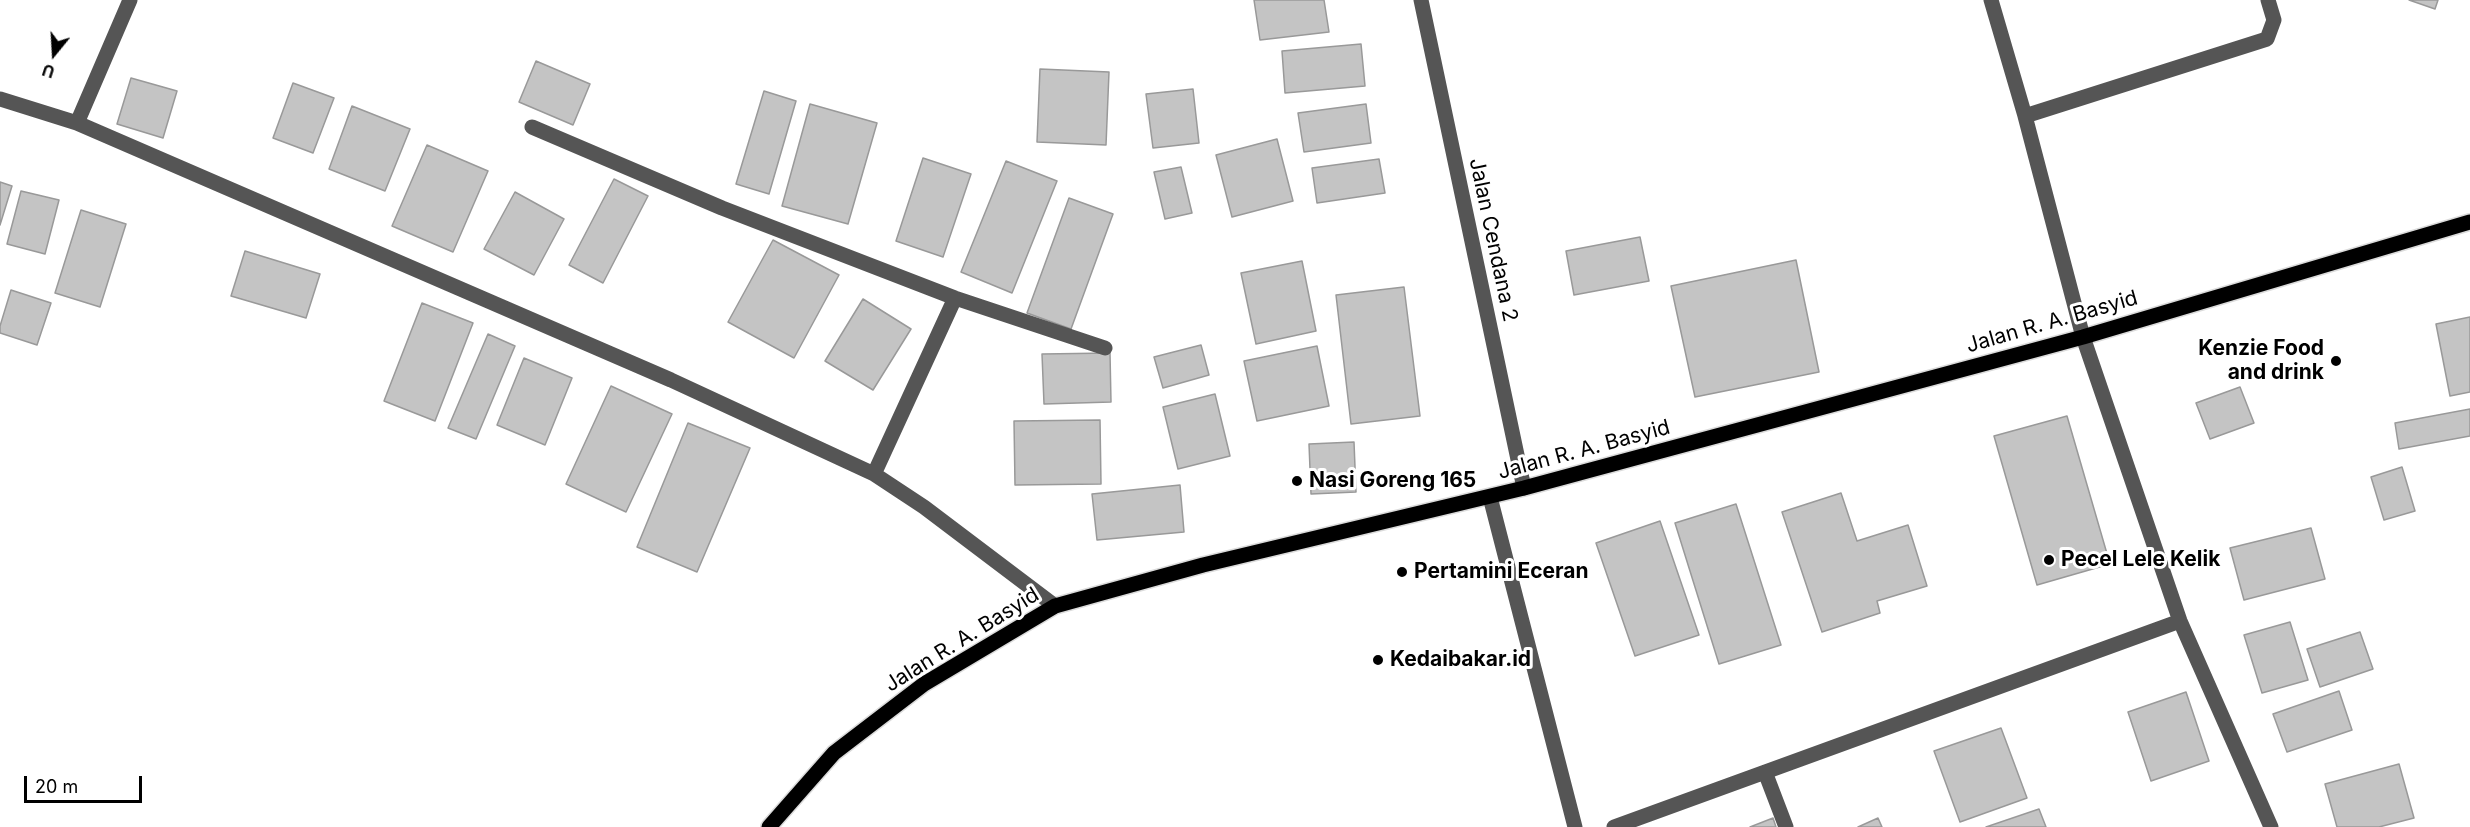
<!DOCTYPE html>
<html>
<head>
<meta charset="utf-8">
<style>
	body { margin:0 }
	#map { position:relative; width:2470px; height:827px; overflow:hidden; background:#fff; font-family:Inter,sans-serif }
	canvas { display:block }
	.north { position:absolute; left:24px; top:24px; width:60px; height:60px; -webkit-text-stroke:4px #fff; paint-order:stroke; rotate:198deg; font-size:16px; font-weight:700; line-height:24px; text-align:center; color:#000 }
	.north::after { content:''; display:block; margin:auto; width:21px; height:27px; background:#000; clip-path:polygon(50% 0,100% 100%,50% 72%,0 100%) }
	.scale { position:absolute; left:24px; top:776px; width:118px; height:27px; box-sizing:border-box; border:3px solid #000; border-top:0; padding-left:8px; font-size:18px; line-height:21px; white-space:nowrap; color:#000; -webkit-text-stroke:4px #fff; paint-order:stroke }
</style>
</head>
<body>
<div id="map">
<canvas width="2470" height="827"></canvas>
<div class="north">U</div>
<div class="scale">20 m</div>
</div>
<script>
const context = document.querySelector('canvas').getContext('2d');
context.lineJoin = 'round';
function fillPath(path, color) { context.fillStyle = color; context.fill(path, 'evenodd'); }
function trace(path, color, width, dash) { context.strokeStyle = color; context.lineWidth = width; context.lineCap = dash ? 'butt' : 'round'; context.setLineDash(dash || []); context.stroke(path); }
function write(font, color, halo, rows, align = 'center') {
  context.font = font + ' Inter,sans-serif'; context.lineWidth = 6; context.setLineDash([]); context.textBaseline = 'middle'; context.strokeStyle = halo; context.fillStyle = color; for (const [text, x, y, turn = 0] of rows) {
    context.save(); context.translate(x, y); context.rotate((+turn || 0) * Math.PI / 180); context.textAlign = isNaN(turn) ? turn : align; if (halo) context.strokeText(text, 0, 0); context.fillText(text, 0, 0); context.restore();
  }
}
const building = new Path2D(`
	M1254,0H1324L1329,32L1260,40Z
	M2409,0H2438L2435,9Z
	M1361,44L1365,86L1285,93L1282,51Z
	M536,61L590,84L573,125L519,102Z
	M1040,69L1109,72L1106,145L1037,142Z
	M131,78L177,91L163,138L117,124Z
	M293,83L334,98L313,153L273,138Z
	M1193,89L1199,143L1153,148L1146,94Z
	M764,91L796,101L769,194L736,184Z
	M810,104L877,123L848,224L782,206Z
	M1366,104L1371,143L1304,152L1298,113Z
	M352,106L410,129L385,191L329,169Z
	M1277,139L1293,201L1232,217L1216,155Z
	M427,145L488,171L453,252L392,226Z
	M923,158L971,174L943,257L896,241Z
	M1379,159L1385,193L1317,203L1312,168Z
	M1006,161L1057,181L1012,293L961,272Z
	M1181,167L1192,213L1165,219L1154,172Z
	M614,179L648,196L603,283L569,265Z
	M0,182L12,186L0,225Z
	M21,191L59,200L45,254L7,244Z
	M515,192L564,219L534,275L484,249Z
	M1069,198L1113,214L1071,329L1027,313Z
	M81,210L126,224L100,307L55,293Z
	M1640,237L1649,281L1574,295L1566,251Z
	M773,240L839,275L794,358L728,322Z
	M245,251L320,274L306,318L231,296Z
	M1796,260L1819,372L1695,397L1671,286Z
	M1302,261L1316,331L1256,344L1241,273Z
	M1404,287L1420,416L1351,424L1336,295Z
	M11,290L51,303L37,345L0,333V326Z
	M863,299L911,329L873,390L825,361Z
	M422,303L473,323L435,421L384,401Z
	M2470,317V392L2450,396L2436,324Z
	M488,334L515,346L476,439L448,428Z
	M1201,345L1209,375L1163,388L1154,357Z
	M1317,346L1329,406L1257,421L1244,361Z
	M1110,353L1111,402L1044,404L1042,354Z
	M524,358L572,378L545,445L497,425Z
	M611,386L672,414L626,512L566,484Z
	M2240,387L2254,423L2210,439L2196,403Z
	M1215,394L1230,456L1178,469L1163,407Z
	M2470,409V436L2399,449L2395,423Z
	M2067,416L2110,564L2037,585L1994,436Z
	M1100,420L1101,484L1015,485L1014,421Z
	M688,423L750,448L697,572L637,547Z
	M1354,442L1356,492L1311,494L1309,444Z
	M2402,467L2415,511L2384,520L2371,477Z
	M1180,485L1184,532L1097,540L1092,494Z
	M1841,493L1857,541L1908,525L1927,586L1877,601L1880,613L1822,632L1782,512Z
	M1736,504L1781,645L1719,664L1675,523Z
	M1660,521L1699,635L1635,656L1596,543Z
	M2311,528L2325,579L2244,600L2230,548Z
	M2290,622L2308,680L2262,693L2244,635Z
	M2360,632L2373,669L2320,687L2307,649Z
	M2339,691L2352,730L2287,752L2273,714Z
	M2186,692L2209,761L2151,781L2128,712Z
	M2001,728L2027,798L1960,822L1934,751Z
	M2399,764L2414,818L2379,827H2337L2325,784Z
	M2039,809L2046,827H1986Z
	M1773,818L1776,827H1750Z
	M1878,818L1882,827H1858Z`);
fillPath(building, '#c4c4c4');
trace(building, '#999', 1.5);
const major = new Path2D(`
	M769,827L834,753L924,684L1055,606L1203,565L1524,488L2083,337L2470,222`);
trace(major, '#dbdbdb', 18);
trace(new Path2D(`
	M1421,0L1524,488
	M1991,0L2025,116L2267,39L2274,20L2268,0
	M0,99L77,123L671,380L874,474L924,507L1055,606
	M2025,116L2083,337L2180,621L2271,827
	M77,123L130,0
	M532,127L722,208L955,298L1105,348
	M874,474L955,298
	M1490,497L1575,827
	M1765,772L1786,827
	M1614,827L2180,621`), '#555', 15);
trace(major, '#000', 15);
for (const [x, y, r, color] of [
	[2336,361,6,"#000"],
	[1297,481,6,"#000"],
	[2049,560,6,"#000"],
	[1402,572,6,"#000"],
	[1378,660,6,"#000"]
]) { const dot = new Path2D(); dot.arc(x, y, r, 0, 2 * Math.PI); context.fillStyle = color; context.fill(dot); trace(dot, '#fff', 2); }
write('21px', '#000', '#fff', [
	["Jalan Cendana 2",1493,240,78],
	["Jalan R. A. Basyid",2052,322,-16],
	["Jalan R. A. Basyid",1584,450,-15],
	["Jalan R. A. Basyid",962,640,-32]
]);
write('bold 21px', '#000', '#fff', [
	["Kenzie Food",2324,349,"right"],
	["and drink",2324,373,"right"],
	["Nasi Goreng 165",1309,481],
	["Pecel Lele Kelik",2061,560],
	["Pertamini Eceran",1414,572],
	["Kedaibakar.id",1390,660]
], 'left');
</script>
</body>
</html>
